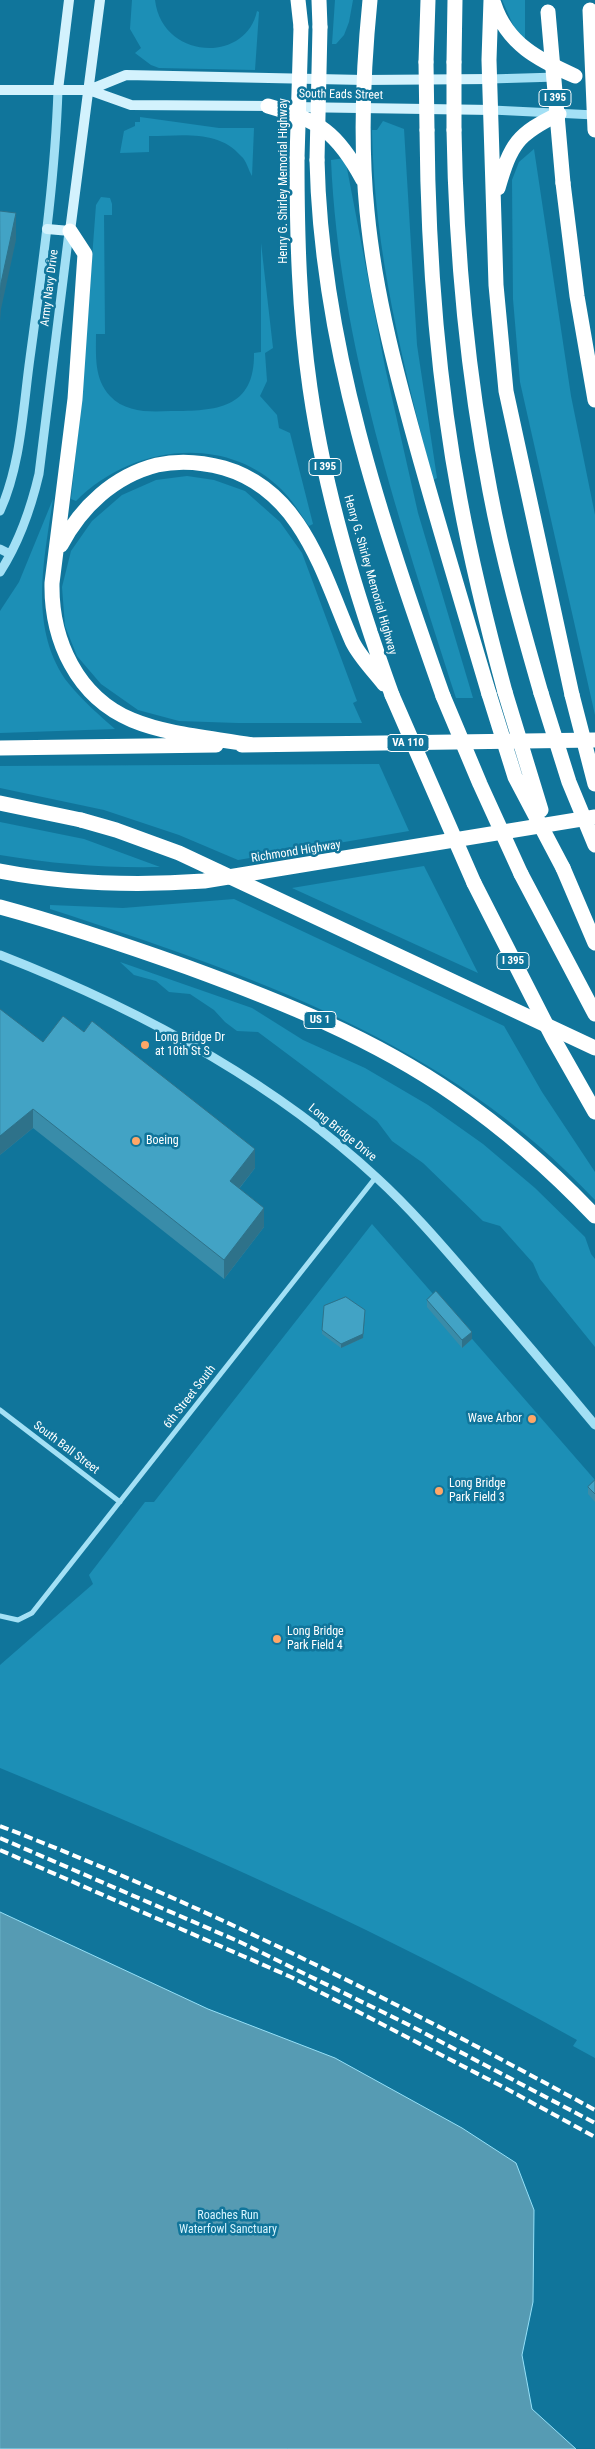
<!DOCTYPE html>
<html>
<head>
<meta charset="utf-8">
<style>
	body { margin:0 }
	canvas { display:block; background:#10759b }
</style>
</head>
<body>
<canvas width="595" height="2449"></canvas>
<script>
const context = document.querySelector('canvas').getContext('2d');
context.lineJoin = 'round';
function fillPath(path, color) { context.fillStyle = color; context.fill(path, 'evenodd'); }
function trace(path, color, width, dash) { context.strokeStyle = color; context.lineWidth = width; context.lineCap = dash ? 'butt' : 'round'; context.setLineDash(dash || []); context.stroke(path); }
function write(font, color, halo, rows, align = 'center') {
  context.font = font + ' "Roboto Condensed",sans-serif'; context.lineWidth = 5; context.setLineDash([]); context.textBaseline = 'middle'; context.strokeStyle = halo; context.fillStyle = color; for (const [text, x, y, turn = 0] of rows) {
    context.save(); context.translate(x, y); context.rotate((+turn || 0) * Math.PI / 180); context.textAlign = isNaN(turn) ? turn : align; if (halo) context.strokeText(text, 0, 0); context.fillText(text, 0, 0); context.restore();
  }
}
fillPath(new Path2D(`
	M132,0H155C162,60 246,64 257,11L259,12L255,70L159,68L151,65L135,53L141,48L130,29Z
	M335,0H353L349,22L344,35L336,44H332Z
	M502,0H525V39L514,27Z
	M140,117L219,128H254L252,176C248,170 247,161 241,156C218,129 181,136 149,136V152L120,153L124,131L135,126V122H140Z
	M383,121L404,129L417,345L437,478L433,480C403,363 374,252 372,130H377Z
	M534,149L571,396L595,515V715L520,382L513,299L512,180L519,162Z
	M345,158L385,367L418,513L473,698H456C400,522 339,345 331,160Z
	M101,197L110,198L112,204V215H104L105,334H96C96,356 94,379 110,396C126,413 150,412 171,411C216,411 255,409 254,353L261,352V243L273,348L265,353L267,381L260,396L277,415L279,428L290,433L313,524L309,526C300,513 292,500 281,489C223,432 129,447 76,501L71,499L81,405L96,205Z
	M187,476L214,480L245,491L280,522L302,553L357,701L353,703L362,723H238L179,721L138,710L101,684L77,656L65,626L62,587L71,551L92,521L122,495L156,480Z
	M53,499C44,561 28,630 69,684C83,701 99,715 115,729L0,733V611L19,582Z
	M379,764L409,831L238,860L179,835L104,810L0,788V766Z
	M0,822L84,839L160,867C106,868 53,864 0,855Z
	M424,866L478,973L292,888Z
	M234,899L504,1026L542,1092L595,1172V1200C448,1042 250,974 50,909V905L123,908Z
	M120,962L252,1008L303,1040L365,1068L428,1105L483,1144L535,1188L585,1237L591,1254L595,1259V1347L540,1279L533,1263L500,1226L483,1221L423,1163L392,1141L377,1121L258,1032L237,1031L225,1022L214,1010L190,994L169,992L156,981L134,975Z
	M372,1224L595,1480V2058L573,2046L577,2040C392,1936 197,1849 0,1768V1665L93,1584L89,1575L145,1502H154Z`), '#1c8fb6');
const water = new Path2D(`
	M0,1912L208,2009L335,2058L462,2128L516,2163L534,2210L533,2302L522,2355L532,2409L576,2449H0Z`);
fillPath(water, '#569bb3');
trace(water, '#95e0f8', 1);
trace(new Path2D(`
	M0,1410L120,1502
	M0,1616L18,1620L32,1613L376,1177`), '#a3e0f5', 5);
trace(new Path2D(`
	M490,79L557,77
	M492,110L595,115
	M0,511C21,465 23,408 30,358C42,269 55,180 58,90
	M0,549L10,554
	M0,572C20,541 31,508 39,474L69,232
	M0,955C136,1008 270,1079 377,1178C413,1211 445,1249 477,1286C517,1332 556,1378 595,1425`), '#a3e0f5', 9);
trace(new Path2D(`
	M0,90H89L131,105L273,106
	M58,90L69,0
	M89,90L126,75L364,80L490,79
	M293,107L492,110
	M47,229L70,231L100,0`), '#d3f2fd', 10);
trace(new Path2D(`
	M298,0L301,27
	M319,0L320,27
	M370,0C363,70 360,141 367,211C375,296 398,380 421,462C443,540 466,617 489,694
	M491,0L489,60L496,285L506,391L572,695
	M494,4C507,44 539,60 575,76
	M426,62L428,0
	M454,62L455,0
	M268,106C320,121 337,132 363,180
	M427,130C428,254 437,378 460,500C472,565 488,629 505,692
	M454,130C456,251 467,372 490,491C503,560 522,627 541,693
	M297,158C297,235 299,312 310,388C325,493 356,595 392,695
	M317,160C321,345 382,523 443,696
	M563,183L577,296L595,400
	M498,188C511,144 517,134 559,114
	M70,231L85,254L75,399L52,583C51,640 77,697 132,720C168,735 213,738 252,745
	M61,545C81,507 114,476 157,465C180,460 202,462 224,468C303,491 323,575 352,641C359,656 373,670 384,684
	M242,745L595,740
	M0,748L216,745
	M0,803L81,820
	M563,868L595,943
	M0,871C68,884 135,886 204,881L595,817
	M521,874L595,1014
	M474,883L553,1038L595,1112
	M0,907C63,924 125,945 187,967C280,1001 373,1038 455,1095C506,1130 552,1171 595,1216`), '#fff', 15);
trace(new Path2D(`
	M0,1826C205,1905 403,2005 595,2110
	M0,1838L240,1942L409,2025L595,2123
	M0,1850L291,1977L507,2089L595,2137`), '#fff', 4, [9, 4]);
trace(new Path2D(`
	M590,10L595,130
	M548,12L563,183
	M426,62L427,130
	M454,130V62
	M297,158L301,27
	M317,160L320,27
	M505,692L541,810
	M541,693L569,782L595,845
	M489,694L515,777L563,868
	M392,695L474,883
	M572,695L595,784
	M443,696L480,784L521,874
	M81,820L116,830L179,853L595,1048`), '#fff', 15);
fillPath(new Path2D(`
	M43,1042L255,1168L239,1189L264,1227L224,1279L33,1128L0,1155Z
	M427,1300L472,1339L462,1348L427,1307Z
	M365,1314L363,1338L341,1348L322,1334V1330Z
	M595,1480V1502L588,1494V1487Z`), '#398ca9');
fillPath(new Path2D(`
	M16,213V240L1,309L0,322V296L1,283Z
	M33,1109V1128L0,1155V1136Z
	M255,1149V1168L230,1200V1181Z
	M264,1208V1227L224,1279V1260Z
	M365,1314L363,1338L341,1348V1344Z
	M472,1332V1339L462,1348V1340Z`), '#2e728a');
const building = new Path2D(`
	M0,211L16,213L1,283L0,296Z
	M0,1009L43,1042L63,1016L84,1032L92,1021L255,1149L230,1181L264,1208L224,1260L33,1109L0,1136Z
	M436,1291L472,1332L462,1340L427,1300Z
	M346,1297L365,1310L363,1334L341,1344L322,1330L324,1306Z
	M595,1480V1494L588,1487Z`);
fillPath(building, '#42a3c5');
trace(building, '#2e728a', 1);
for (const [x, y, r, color] of [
	[145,1045,5,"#ffa767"],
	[136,1141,5,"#ffa767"],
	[532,1419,5,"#ffa767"],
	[439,1491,5,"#ffa767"],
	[277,1639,5,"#ffa767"]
]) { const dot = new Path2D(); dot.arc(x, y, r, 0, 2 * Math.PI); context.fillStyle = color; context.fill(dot); trace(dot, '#10759b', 2); }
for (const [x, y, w] of [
	[555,98,32],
	[325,467,32],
	[408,743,42],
	[513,961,32],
	[320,1020,32]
]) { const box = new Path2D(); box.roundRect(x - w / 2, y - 8.5, w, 17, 4); context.fillStyle = '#10759b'; context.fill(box); trace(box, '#fff', 1); }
write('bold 11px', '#fff', null, [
	["I 395",555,98],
	["I 395",325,467],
	["VA 110",408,743],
	["I 395",513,961],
	["US 1",320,1020]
]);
write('12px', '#fff', '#10759b', [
	["South Eads Street",341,95,1],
	["Henry G. Shirley Memorial Highway",284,181,-90],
	["Army Navy Drive",50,288,-83],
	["Henry G. Shirley Memorial Highway",370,575,74],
	["Richmond Highway",296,852,-9],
	["Long Bridge Drive",342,1133,39],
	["6th Street South",190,1397,-52],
	["South Ball Street",66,1448,37]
]);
write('12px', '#fff', '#10759b', [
	["Long Bridge Dr",155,1038],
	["at 10th St S",155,1052],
	["Boeing",146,1141],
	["Wave Arbor",522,1419,"right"],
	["Long Bridge",449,1484],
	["Park Field 3",449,1498],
	["Long Bridge",287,1632],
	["Park Field 4",287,1646]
], 'left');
write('12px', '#d6f4fe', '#10759b', [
	["Roaches Run",228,2216],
	["Waterfowl Sanctuary",228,2230]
]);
</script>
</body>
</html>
